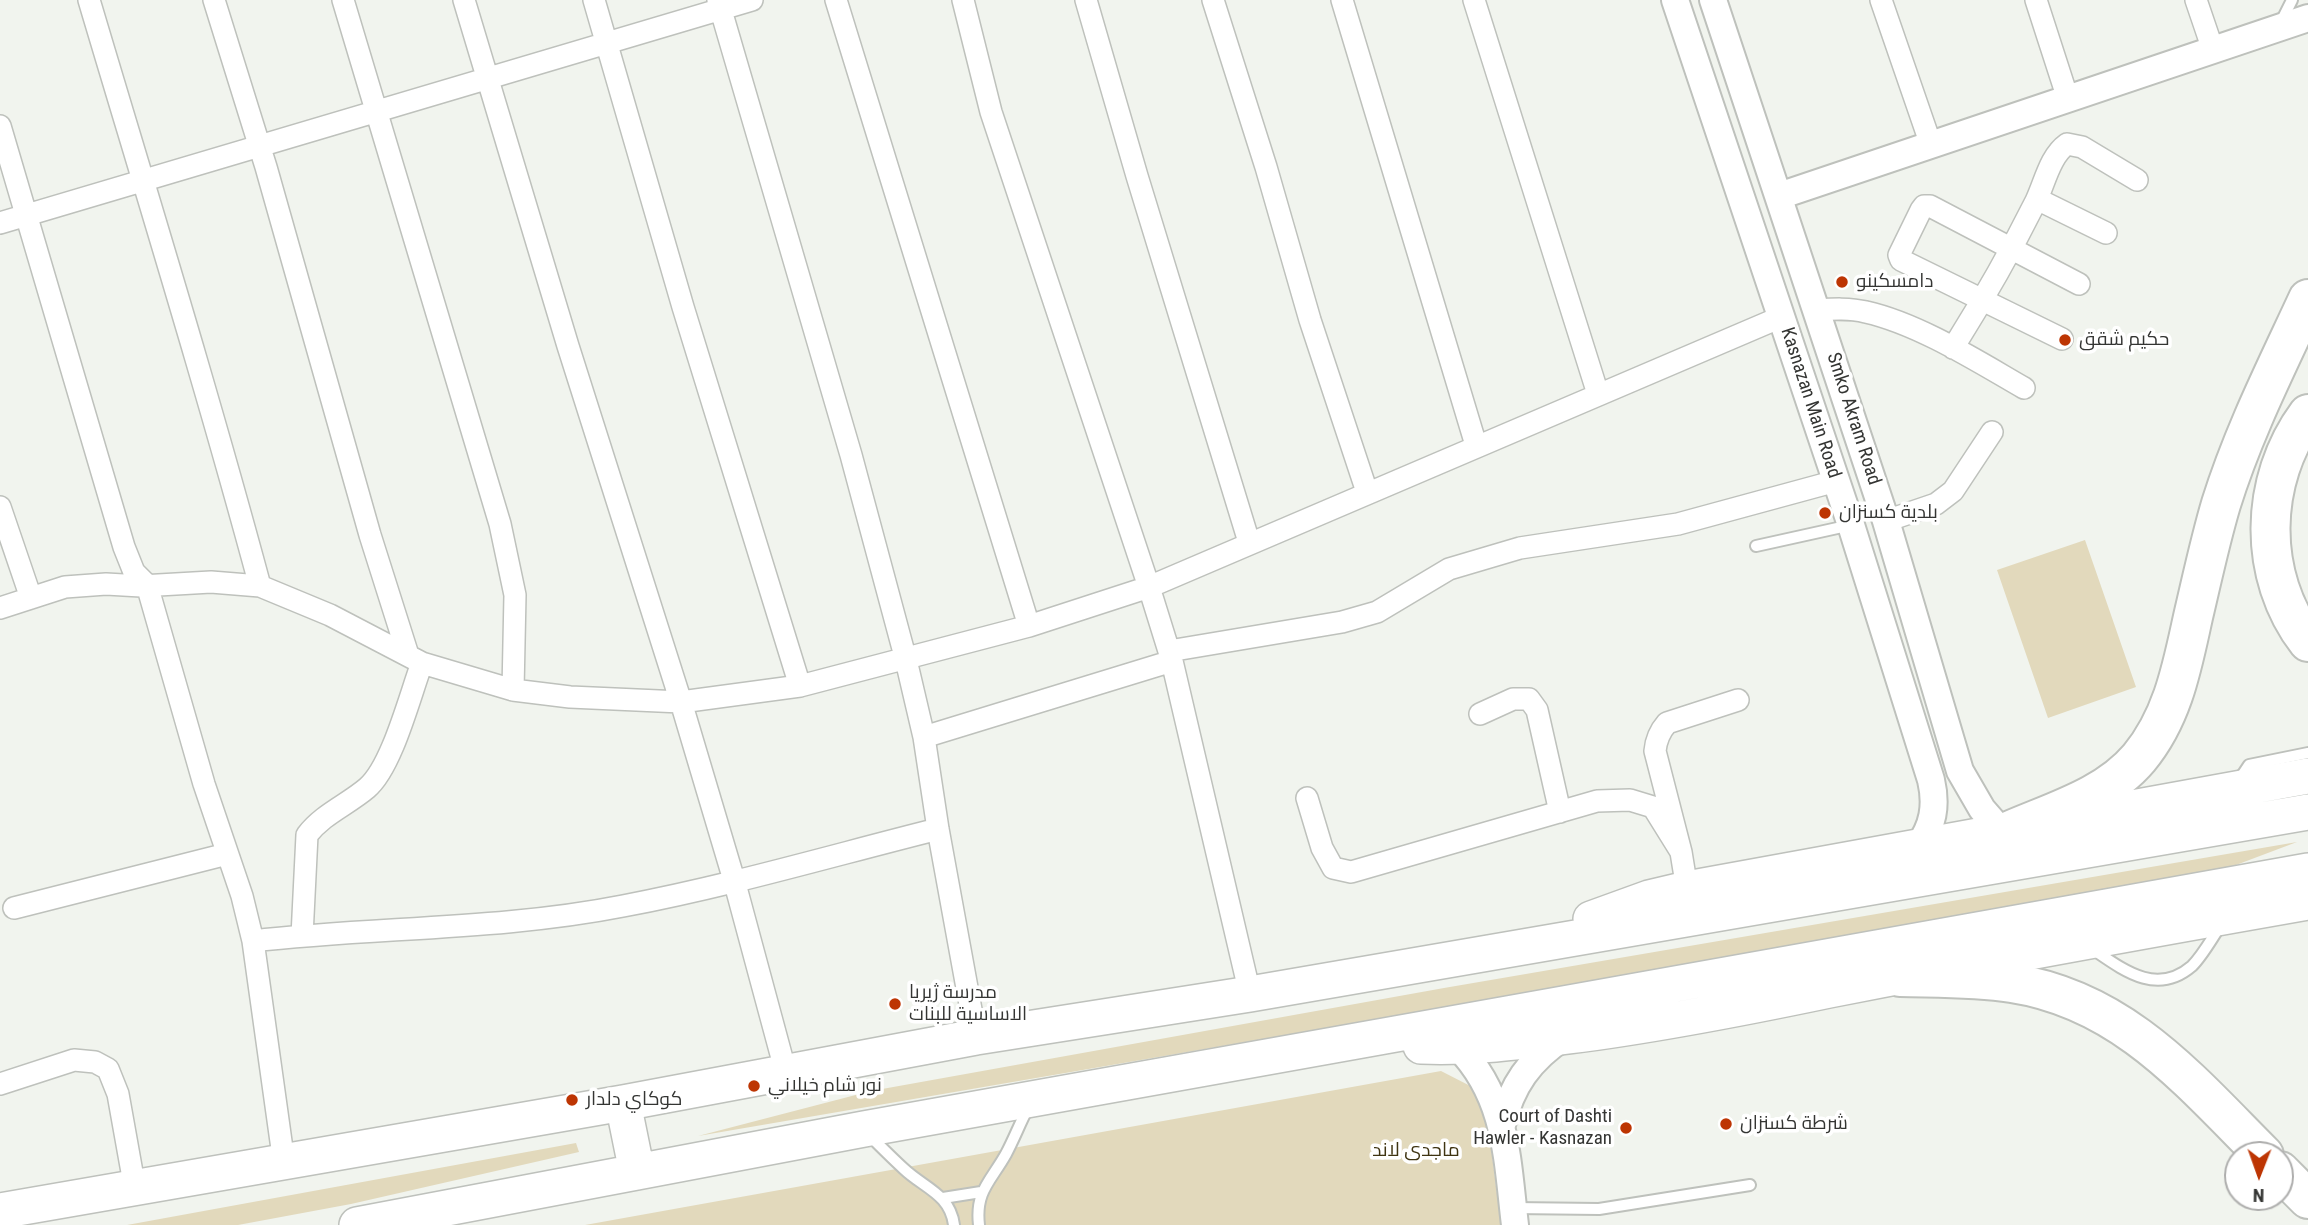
<!DOCTYPE html>
<html>
<head>
<meta charset="utf-8">
<style>
	body { margin:0 }
	#map { position:relative; width:2308px; height:1225px; overflow:hidden; background:#f1f4ee; font-family:"Roboto Condensed",sans-serif }
	canvas { display:block }
	.north { position:absolute; left:2224px; top:1141px; width:70px; height:70px; box-sizing:border-box; background:#fff; border:2px solid #aeaead; border-radius:50%; rotate:181deg; font-size:19px; font-weight:700; line-height:28px; text-align:center; color:#343533 }
	.north::after { content:''; display:block; margin:auto; width:24px; height:32px; background:#bd3503; clip-path:polygon(50% 0,100% 100%,50% 72%,0 100%) }
</style>
</head>
<body>
<div id="map">
<canvas width="2308" height="1225"></canvas>
<div class="north">N</div>
</div>
<script>
const context = document.querySelector('canvas').getContext('2d');
context.lineJoin = 'round';
function fillPath(path, color) { context.fillStyle = color; context.fill(path, 'evenodd'); }
function trace(path, color, width, dash) { context.strokeStyle = color; context.lineWidth = width; context.lineCap = dash ? 'butt' : 'round'; context.setLineDash(dash || []); context.stroke(path); }
function write(font, color, halo, rows, align = 'center') {
  context.font = font + ' "Roboto Condensed",Cairo,sans-serif'; context.lineWidth = 7; context.setLineDash([]); context.textBaseline = 'middle'; context.strokeStyle = halo; context.fillStyle = color; for (const [text, x, y, turn = 0] of rows) {
    context.save(); context.translate(x, y); context.rotate((+turn || 0) * Math.PI / 180); context.textAlign = isNaN(turn) ? turn : align; if (halo) context.strokeText(text, 0, 0); context.fillText(text, 0, 0); context.restore();
  }
}
fillPath(new Path2D(`
	M2085,540L2136,687L2048,718L1997,570Z
	M2297,842L2228,868L2155,886L698,1136L871,1091L1444,988Z
	M1441,1071L1484,1093L1501,1225H585Z
	M576,1143L579,1152L351,1204L238,1225H127Z`), '#e2d9bc');
const service = new Path2D(`
	M2280,24L2292,0
	M1756,546L1851,525
	M2239,780L2249,765L2308,753
	M2091,948C2122,969 2156,997 2192,966C2203,955 2212,938 2221,925
	M868,1134C880,1146 892,1158 904,1169C924,1188 950,1194 954,1225
	M943,1198L981,1192
	M1513,1208L1599,1209L1750,1185
	M979,1225C975,1191 991,1181 1006,1154C1014,1139 1020,1123 1028,1108`);
const minor = new Path2D(`
	M89,0C147,195 207,389 260,586
	M214,0L266,167L370,535L408,655
	M343,0L500,524L515,595L513,690
	M464,0L568,346L681,702L734,880L786,1073
	M594,0L683,307L800,686
	M718,0L851,455L906,660L924,737L938,829L976,1037
	M836,0L1029,626
	M963,0L991,112L1149,587L1172,661L1250,994
	M1086,0L1137,176L1249,542
	M1213,0L1266,167L1310,320L1367,492
	M1342,0L1476,445
	M1474,0L1598,394
	M1881,0L1931,145
	M2036,0L2068,99
	M2196,0L2213,50
	M0,126L124,547L134,572L147,585L204,784L242,896L253,941L284,1163
	M2037,199L2106,233
	M0,223L752,0
	M1817,310C1833,309 1850,308 1866,312C1919,324 1977,361 2024,388
	M2062,339L1901,260L1899,255L1921,210L1924,206H1930L2079,284
	M1953,348C1983,300 2011,251 2036,201C2045,182 2050,156 2067,144L2082,147L2137,180
	M0,507L31,598
	M1886,521L1936,504L1953,491L1992,432
	M0,608L65,587L106,584L141,586L211,582L260,586L330,615L422,663L513,690L570,697L681,702L800,686L1029,626L1149,587L1781,317
	M1169,651L1342,622L1377,612L1449,569L1520,548L1678,524L1836,481
	M1480,714L1513,699H1529L1537,710L1560,812
	M924,737L1172,661
	M1307,798L1322,848L1333,868L1351,872L1597,801L1630,800L1653,807L1681,852
	M1687,889L1681,852L1655,751C1656,740 1660,731 1667,723L1738,700
	M14,908L227,854
	M302,936L307,835C323,814 347,805 367,788C392,767 410,695 422,663
	M253,941C376,927 501,930 623,906C729,886 834,855 938,829
	M0,1084L74,1060L95,1062L108,1069L118,1094L135,1189`);
const tertiary = new Path2D(`
	M1675,0L1851,525L1931,780C1937,806 1933,826 1918,847
	M1713,0L1886,521L1960,771L1982,809L2002,832
	M1779,196L2308,18
	M1458,1047C1507,1097 1507,1159 1515,1225
	M1502,1125C1511,1086 1530,1059 1564,1037`);
const trunk = new Path2D(`
	M1591,919L1649,898L1687,889L2308,776
	M1421,1046C1471,1048 1520,1042 1569,1036C1656,1025 1743,1008 1829,990C1988,959 2148,930 2308,902
	M623,1103L637,1172
	M0,1211L623,1103L976,1037L1250,994L2308,812
	M357,1225L864,1129L2308,871`);
const motorway = new Path2D(`
	M2308,414C2259,480 2257,576 2308,642
	M2011,830C2055,811 2107,796 2139,758C2173,717 2182,667 2193,617C2202,579 2210,541 2221,504C2243,433 2277,366 2308,299
	M1900,977C1937,978 1975,977 2012,983C2123,1000 2189,1080 2264,1155
	M2280,1171L2308,1199`);
trace(service, '#bec1bc', 14);
trace(minor, '#bec1bc', 24);
trace(tertiary, '#bec1bc', 30);
trace(trunk, '#bec1bc', 38);
trace(motorway, '#bec1bc', 42);
trace(service, '#fff', 10);
trace(minor, '#fff', 21);
trace(tertiary, '#fff', 26);
trace(trunk, '#fff', 35);
trace(motorway, '#fff', 38);
for (const [x, y, r, color] of [
	[1842,282,7,"#bd3503"],
	[2065,340,7,"#bd3503"],
	[1825,513,7,"#bd3503"],
	[895,1004,7,"#bd3503"],
	[754,1086,7,"#bd3503"],
	[572,1100,7,"#bd3503"],
	[1726,1124,7,"#bd3503"],
	[1626,1128,7,"#bd3503"]
]) { const dot = new Path2D(); dot.arc(x, y, r, 0, 2 * Math.PI); context.fillStyle = color; context.fill(dot); trace(dot, '#fff', 2.5); }
write('19px', '#343533', '#fff', [
	["دامسكينو",1856,282],
	["حكيم شقق",2079,340],
	["بلدية كسنزان",1839,513],
	["مدرسة ژيريا",909,993],
	["الاساسية للبنات",909,1015],
	["نور شام خيلاني",768,1086],
	["كوكاي دلدار",586,1100],
	["Court of Dashti",1612,1117,"right"],
	["Hawler - Kasnazan",1612,1139,"right"],
	["شرطة كسنزان",1740,1124]
], 'left');
write('19px', '#343533', '#fff', [
	["Kasnazan Main Road",1810,403,72],
	["Smko Akram Road",1853,419,72]
]);
write('19px', '#3f3412', '#fff', [
	["ماجدی لاند",1416,1151]
]);
</script>
</body>
</html>
